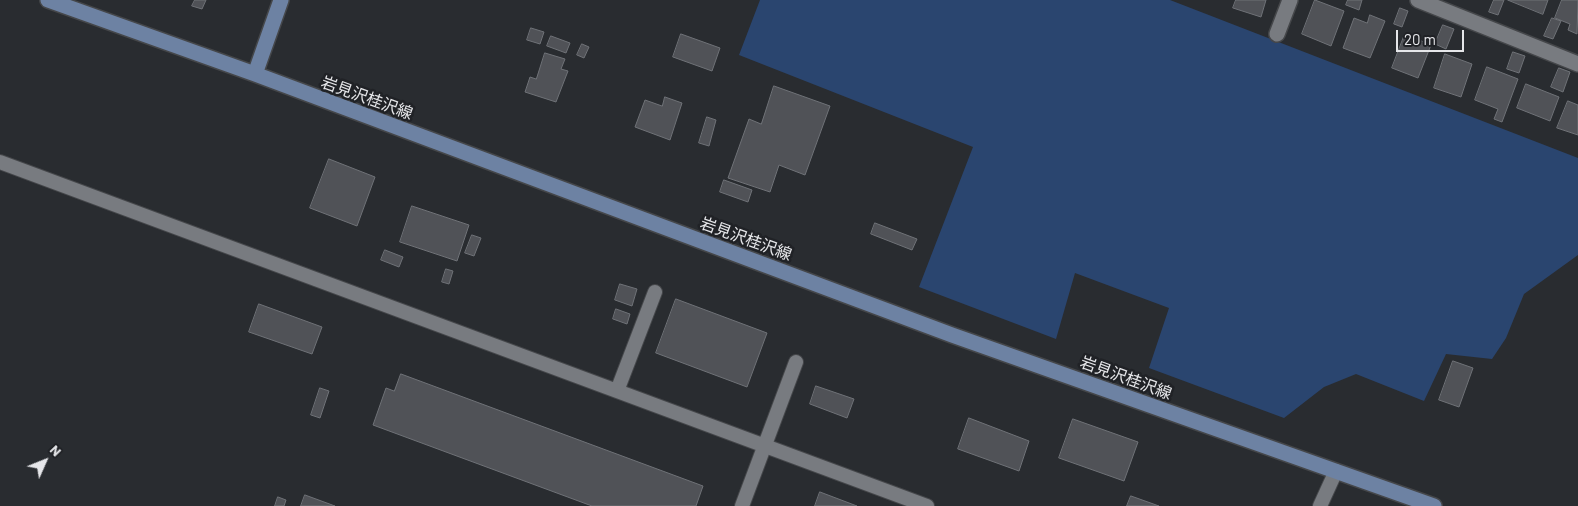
<!DOCTYPE html>
<html>
<head>
<meta charset="utf-8">
<style>
	body { margin:0 }
	#map { position:relative; width:1578px; height:506px; overflow:hidden; background:#292c30; font-family:Barlow,sans-serif }
	canvas { display:block }
	.north { position:absolute; left:20px; top:436px; width:50px; height:50px; -webkit-text-stroke:4px #202226; paint-order:stroke; rotate:46deg; font-size:14px; font-weight:700; line-height:20px; text-align:center; color:#e6e7ea }
	.north::after { content:''; display:block; margin:auto; width:18px; height:22px; background:#e6e7ea; clip-path:polygon(50% 0,100% 100%,50% 72%,0 100%) }
	.scale { position:absolute; left:1396px; top:30px; width:68px; height:22px; box-sizing:border-box; border:2px solid #e6e7ea; border-top:0; padding-left:6px; font-size:15px; line-height:18px; white-space:nowrap; color:#e6e7ea; -webkit-text-stroke:4px #202226; paint-order:stroke }
</style>
</head>
<body>
<div id="map">
<canvas width="1578" height="506"></canvas>
<div class="north">N</div>
<div class="scale">20 m</div>
</div>
<script>
const context = document.querySelector('canvas').getContext('2d');
context.lineJoin = 'round';
function fillPath(path, color) { context.fillStyle = color; context.fill(path, 'evenodd'); }
function trace(path, color, width, dash) { context.strokeStyle = color; context.lineWidth = width; context.lineCap = dash ? 'butt' : 'round'; context.setLineDash(dash || []); context.stroke(path); }
function write(font, color, halo, rows, align = 'center') {
  context.font = font + ' Barlow,"Noto Sans JP",sans-serif'; context.lineWidth = 5; context.setLineDash([]); context.textBaseline = 'middle'; context.strokeStyle = halo; context.fillStyle = color; for (const [text, x, y, turn = 0] of rows) {
    context.save(); context.translate(x, y); context.rotate((+turn || 0) * Math.PI / 180); context.textAlign = isNaN(turn) ? turn : align; if (halo) context.strokeText(text, 0, 0); context.fillText(text, 0, 0); context.restore();
  }
}
fillPath(new Path2D(`
	M760,0H1170L1578,158V255L1524,294L1506,338L1492,359L1446,354L1424,401L1356,374L1324,387L1284,418L1149,368L1169,308L1075,273L1056,339L919,287L973,147L739,55Z`), '#2a456f');
const building = new Path2D(`
	M195,0H206L202,9L192,6Z
	M1236,0H1266L1261,17L1233,8Z
	M1315,0L1344,11L1331,46L1302,34Z
	M1348,0H1362L1359,10L1346,5Z
	M1494,0H1504L1498,15L1489,12Z
	M1508,0H1548L1543,14Z
	M1562,0H1578L1577,34L1568,30L1570,24L1555,18Z
	M1400,8L1408,11L1402,27L1394,24Z
	M1370,15L1385,21L1370,58L1343,48L1354,18L1367,23Z
	M1552,18L1561,21L1553,39L1544,36Z
	M1443,25L1454,29L1446,49L1435,44Z
	M531,28L544,32L540,44L527,40Z
	M681,34L720,48L712,71L673,57Z
	M1405,34L1431,45L1418,78L1392,68Z
	M551,36L570,43L566,53L547,46Z
	M582,44L589,47L584,58L577,55Z
	M1513,52L1525,56L1519,73L1507,69Z
	M545,53L565,59L561,69L568,71L556,102L525,92L530,77L536,79Z
	M1445,54L1472,64L1461,97L1434,88Z
	M1487,67L1518,79L1502,122L1494,119L1498,109L1475,100Z
	M1559,68L1570,72L1563,92L1551,87Z
	M1526,84L1559,97L1550,121L1517,108Z
	M774,86L830,106L805,175L779,165L770,192L728,178L749,119L761,124Z
	M665,97L682,103L670,140L635,127L645,100L662,106Z
	M1568,101L1578,105V135L1557,128Z
	M707,117L716,120L709,146L699,143Z
	M329,159L375,177L357,226L310,208Z
	M724,180L752,190L748,202L720,192Z
	M412,206L469,225L457,261L400,242Z
	M875,223L917,239L912,250L871,234Z
	M472,235L481,238L474,256L465,253Z
	M385,250L403,257L399,267L381,260Z
	M446,269L453,271L449,284L442,282Z
	M620,284L637,289L632,306L615,300Z
	M676,299L767,333L747,387L656,353Z
	M259,304L322,327L312,354L249,332Z
	M616,309L630,314L627,324L613,319Z
	M1453,361L1473,368L1459,407L1439,400Z
	M401,374L703,486L696,506H592L373,425L386,388L394,391Z
	M816,386L854,399L847,418L810,404Z
	M320,388L329,391L320,418L311,415Z
	M969,418L1029,441L1019,471L958,449Z
	M1073,419L1138,442L1124,481L1059,458Z
	M820,492L857,506H815Z
	M305,495L335,506H301Z
	M1131,496L1159,506H1127Z
	M278,497L286,500L284,506H275Z`);
fillPath(building, '#505257');
trace(building, '#6f7277', 1);
const lane = new Path2D(`
	M0,162L927,506
	M617,391L655,292
	M742,506L796,362
	M1320,506L1336,471`);
const street = new Path2D(`
	M1418,0L1578,64
	M1277,34L1290,0`);
const secondary = new Path2D(`
	M48,0L255,74L952,335L1434,506
	M255,74L281,0`);
trace(lane, '#45474a', 16);
trace(street, '#45474a', 18);
trace(secondary, '#45474a', 18);
trace(lane, '#787b80', 14);
trace(street, '#787b80', 15);
trace(secondary, '#6d82a3', 15);
write('16px', '#e6e7ea', '#202226', [
	["岩見沢桂沢線",367,98,20],
	["岩見沢桂沢線",746,239,20],
	["岩見沢桂沢線",1126,378,20]
]);
</script>
</body>
</html>
